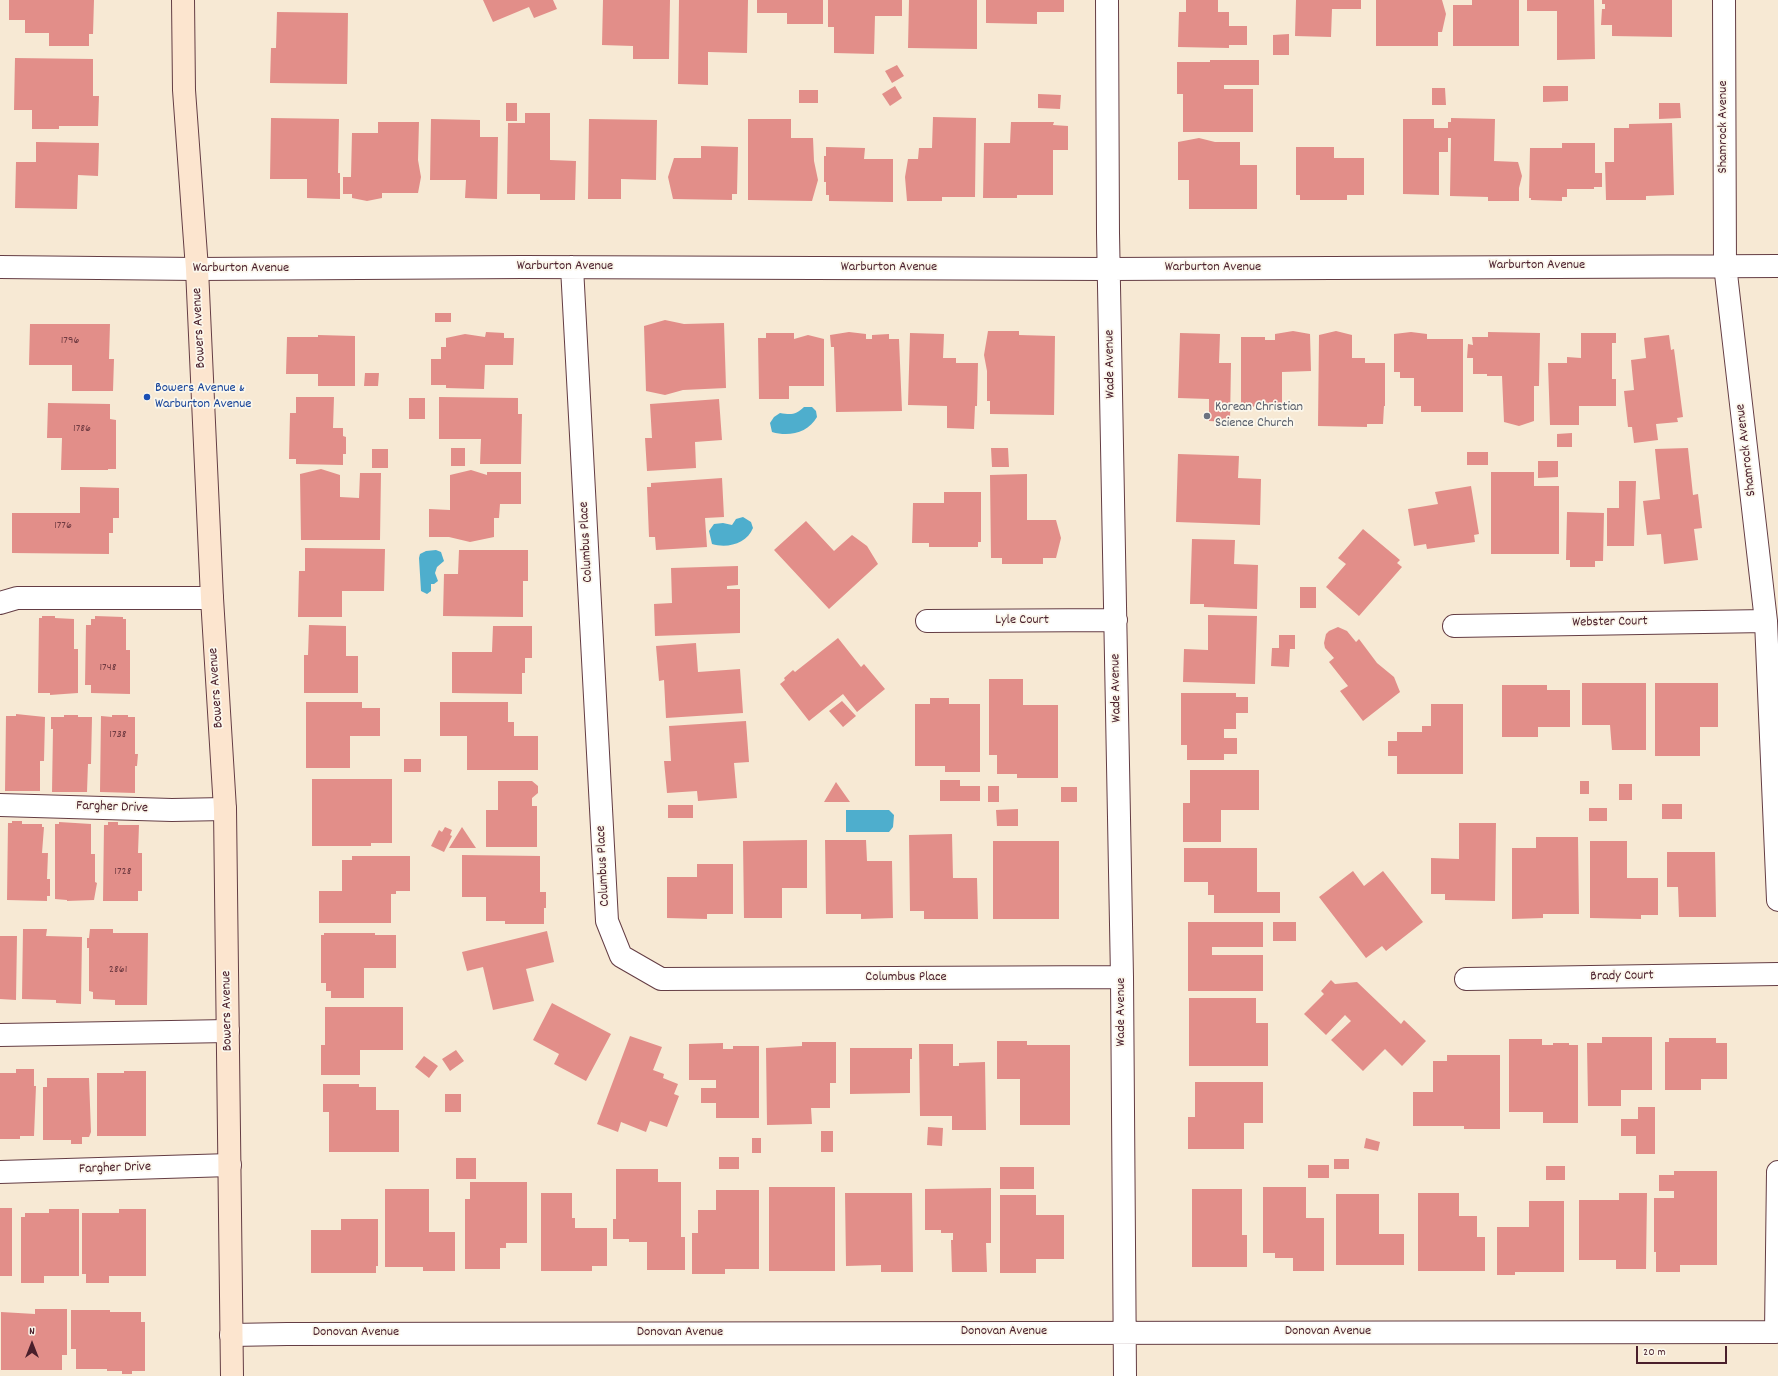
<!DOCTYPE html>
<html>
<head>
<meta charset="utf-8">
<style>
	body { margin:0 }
	#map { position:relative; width:1778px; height:1376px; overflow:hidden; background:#f7e9d4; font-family:Dekko,sans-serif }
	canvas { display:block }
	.north { position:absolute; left:12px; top:1324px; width:40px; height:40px; -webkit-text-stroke:3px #fbf7ec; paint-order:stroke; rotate:0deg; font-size:11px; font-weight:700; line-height:16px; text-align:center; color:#4a1f2b }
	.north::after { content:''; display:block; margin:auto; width:14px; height:18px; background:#4a1f2b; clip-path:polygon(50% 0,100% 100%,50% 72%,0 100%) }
	.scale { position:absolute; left:1636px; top:1346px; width:91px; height:18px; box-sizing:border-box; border:2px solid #4a1f2b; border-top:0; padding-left:5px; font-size:12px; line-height:14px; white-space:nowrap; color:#4a1f2b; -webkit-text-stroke:3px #fbf7ec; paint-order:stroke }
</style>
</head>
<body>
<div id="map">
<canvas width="1778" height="1376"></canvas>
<div class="north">N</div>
<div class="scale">20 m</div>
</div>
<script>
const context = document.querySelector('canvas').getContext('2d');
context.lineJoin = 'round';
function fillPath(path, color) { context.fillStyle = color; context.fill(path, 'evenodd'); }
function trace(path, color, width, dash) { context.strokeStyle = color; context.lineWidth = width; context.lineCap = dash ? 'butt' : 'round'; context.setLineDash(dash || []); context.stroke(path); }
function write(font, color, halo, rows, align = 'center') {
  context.font = font + ' Dekko,sans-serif'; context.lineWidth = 3.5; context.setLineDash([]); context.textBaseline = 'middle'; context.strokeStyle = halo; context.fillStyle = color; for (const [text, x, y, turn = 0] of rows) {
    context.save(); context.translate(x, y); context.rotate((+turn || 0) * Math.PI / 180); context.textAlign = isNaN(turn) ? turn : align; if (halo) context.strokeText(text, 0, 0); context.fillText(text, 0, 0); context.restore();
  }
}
fillPath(new Path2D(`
	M804,407H812L816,411L817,417C808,433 789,437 772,432L770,423L774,417L780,413C791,415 796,415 804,407Z
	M743,517L751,522L753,528C747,543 728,549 712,544L709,531L714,524L723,523L732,525L736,519Z
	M436,550L441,552L444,561L437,567L435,573L438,581L434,584H431V591L427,594L421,591L419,558L420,554L426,551Z
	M846,810H889L894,815L893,827L889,832H846Z`), '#4eaecd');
fillPath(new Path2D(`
	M9,0H94L93,34H89V46H49V33H25V20H9Z
	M483,0H553L557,9L534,18L529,7L493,22Z
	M603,0H670L669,59H633V46L602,45Z
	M679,0H748L747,53L708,52V85L678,84Z
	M757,0H823V24H787V13H757Z
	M828,0H902V16H875L874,54L834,53V27H828Z
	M909,0H977V49L908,48Z
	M986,0H1064V12H1037V24L986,23Z
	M1186,0H1218V12H1229V26H1247V45H1229V48L1178,47L1179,12H1186Z
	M1296,0H1361V9H1332L1331,37L1295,36Z
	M1376,0H1442L1446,14L1442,32H1438V46H1376Z
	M1472,0H1519V46H1453V5H1472Z
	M1527,0H1594L1595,59L1557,60V11H1527Z
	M1602,0H1672V37L1612,36V25H1601L1602,9H1605V4H1602Z
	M277,12L348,13L347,84L270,83L271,48H276Z
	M1289,34V55H1273V35Z
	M15,58L93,59V96H99L98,126H59V129H32V110H14Z
	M1210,60H1259V85H1224V89H1253V132H1183V94H1177V62H1210Z
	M897,65L904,76L892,83L885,71Z
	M895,86L902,98L890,106L882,94Z
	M1543,86H1568V101L1543,102Z
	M1432,88H1445L1446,105H1432Z
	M799,90H818V103H799Z
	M1038,94L1061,95L1060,109L1038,108Z
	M506,103H517V121H506Z
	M1659,103H1680L1681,118L1659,119Z
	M525,113H550V160L576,161L575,200H540V194H507L508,123H525Z
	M933,117L976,118L975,197H942V201H907L905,177L908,159H918L919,148H932Z
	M271,118L339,119L338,173H340V199L307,198V179H270Z
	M1451,118L1495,119L1494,161L1518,162L1522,176L1519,188V201H1488V197L1450,196L1451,138H1448V152H1439V195L1403,194V119H1434V128H1448V122H1451Z
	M431,119L480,120V137H498L497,199L465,198L466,180H430Z
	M589,119L657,120L656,180L621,179V199H588Z
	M748,119H791V138H813L814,161L818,180L812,201L748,200Z
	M378,122H419L418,160L421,177L418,193H382V198L367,201L352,198V194H343V177H351L352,133H378Z
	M1011,122H1054L1053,125L1068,126V150H1053V195H1017V198H983L984,143H1010Z
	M1672,123L1674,195L1646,196V200H1606L1605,162H1614V128H1629V124Z
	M1199,138L1215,142H1240V165H1257V209H1189V180H1178V142Z
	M36,142L99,143L98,176L78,175L77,209L15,208L16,162H36Z
	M1562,143H1595V173H1602V187H1594V189H1567V197H1562V201L1531,200V198H1529L1530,148H1562Z
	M701,146L738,147L737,194H732V200L673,199L668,177L674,158H701Z
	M826,147L865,148L864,159H893V202L829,201V195H826V182H824V156H826Z
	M1296,147H1334V158H1364V195H1347V200H1300V195H1296Z
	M435,313H451V322H435Z
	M665,320L684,324L724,323L726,388L683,390L665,395L646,391L644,326Z
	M30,324H110L109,359H114L113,391H72V365H29Z
	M988,331H1019V335L1055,336L1054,415L990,414V401H987V371L984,355Z
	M1293,331L1310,334L1311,371L1282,372V406L1241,407V337H1265V340H1275V334Z
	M1336,331L1352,335V358H1365V363H1385V406H1384L1383,424H1367V427L1318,426L1319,335Z
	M486,332L504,333V338H514L513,365H485L484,389L446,388V385H431V359H441V347H446V338L465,334L485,337Z
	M849,332L866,334V339H872V335L889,334V339H899L902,411L836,412L834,347H831L830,335Z
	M1411,332L1427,334V339H1463V412H1421V406H1414V378H1400V372H1394V334Z
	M1488,332L1540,333L1539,386H1534V421L1519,426L1504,422L1502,376H1487V374H1473V358H1467L1468,344L1473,345L1472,337H1488Z
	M766,333H794V339L808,335L824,339V386H789V399H759L758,338H766Z
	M910,333L944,334L943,358H956V363H978L977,406H975L974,429L947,428V406L908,405Z
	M1180,333L1220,334L1219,363H1231L1230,422L1209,421V399L1178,398Z
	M1581,333H1616V343H1612V379H1616V406H1579V425H1550L1548,363H1567V357L1581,358Z
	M318,335L355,336V386H318V374H286L287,337H318Z
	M1669,335L1671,350L1674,349L1683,417L1677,418L1678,422L1656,424L1658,440L1634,443L1632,427H1628L1624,391L1634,390L1631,360L1646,358L1644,338Z
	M365,373H379L378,386H364Z
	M296,397H334L333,428H343V436L346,437V454H343V465L296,464V459H289L290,413H296Z
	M439,397L518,398V414H522L521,464H480L481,439H439Z
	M409,398H425V419H409Z
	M719,399L722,440L695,442L696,468L647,471L645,438H652L650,404Z
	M48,403L110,404V419L116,420V469H108V470H61L62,438H47Z
	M1572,433V447H1557V434Z
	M451,448H465V466H451Z
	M991,448H1008L1009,467H992Z
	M1688,448L1693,495L1698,494L1702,528L1694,529L1698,560L1664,564L1661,534L1647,535L1643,501L1660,499L1655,449Z
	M372,449H388V468H372Z
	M1467,452H1488V465H1467Z
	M1178,454L1239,456L1238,478L1261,479L1260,525L1176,522Z
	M1538,461H1558V477L1538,478Z
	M321,469L340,475V497L359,498L360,473H381L380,540H301L300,474Z
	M471,470L487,475V472H521V504H500L499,518H494V537L470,542L449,537H429V509L450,510V475Z
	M1491,472H1534V486H1559V554H1491Z
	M1027,474V520H1056L1061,538L1056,558H1043V564H1002V558H991L990,475Z
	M722,478L724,517L705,518L707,547L656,550L655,537H649L647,487H651V483Z
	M1619,481H1636L1634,546H1607V508H1619Z
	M1471,486L1479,534L1474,535L1475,542L1427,549L1426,544L1414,546L1408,509L1438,504L1435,492Z
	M80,487L119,488V518H113V533H109V554L12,553V513H80Z
	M944,492H981V542H978V547H929V543H912L913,503H944Z
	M1567,512L1604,513L1603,561H1595V567H1570V560H1566Z
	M806,521L834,551L852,535L867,546L878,564L829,609L774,550Z
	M1363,529L1400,560L1397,563L1402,567L1359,616L1326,587L1346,564L1338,558Z
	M1192,539L1235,540L1234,564L1258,565L1257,609L1204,607V604H1190Z
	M305,548L385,549L384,591H342V617H298L299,571H305Z
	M459,550H528V581H523V617L443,616L444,574H458Z
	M738,566V585L727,586V589H740V633L655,636L654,604L672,603L671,568Z
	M1300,587H1316V608H1300Z
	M1208,615L1257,616L1255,684L1183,682L1184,649L1208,650Z
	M42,616H55V618L74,619V649H78V693L50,695V693H38L39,618H42Z
	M95,616L123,617V619H126V650H130V694L91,693V685H85L86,625H91V619H95Z
	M309,625L346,626V656H358V693H304V655H308Z
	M493,626H532V658H525V673H522V694L452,693V652H492Z
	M1338,627L1347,631L1356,642L1359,639L1377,663L1394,677L1400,692L1363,721L1340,691L1348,686L1329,662L1334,658L1325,648L1324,643L1326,634L1329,631Z
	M1279,635H1295V649H1290L1289,667L1271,666L1272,648H1279Z
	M838,638L861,667L864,664L885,689L857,712L843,694L809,721L780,684L785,680L784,678L793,670L795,672Z
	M696,643L698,672L740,669L743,713L666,718L664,680L659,681L656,646Z
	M989,679H1023V705H1058V778H1017V774H997V755H989Z
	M1582,683H1646V750H1612L1610,725H1582Z
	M1655,683H1718V727H1700V756H1655Z
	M1502,685H1547V690H1570V727H1538V737H1502Z
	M1181,693H1236V697H1248V713H1236V729H1224V738H1237V754H1224V760H1187V745H1181Z
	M930,698H949V704H980V772H945V766H915V704H930Z
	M842,701L856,716L843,727L829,711Z
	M306,702H362V708H380V736H350V768H306Z
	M440,702H508V722H514V736H538V770H467V736H440Z
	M1431,704H1463V774H1397V756H1388V741H1397V732H1422V726H1431Z
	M16,714L45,717L44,761H40V791H5L6,716H16Z
	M64,715H78V717H92L91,764H88L87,792H52L53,729H51V717H64Z
	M112,715H128V717H135V754H138L137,766H135V793L100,792L101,716L112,717Z
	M746,721L749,762L734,763L737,798L698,801L697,791L667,793L664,761H671L669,726Z
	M404,759H421V772H404Z
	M1190,770H1259V810H1221V842H1183V803H1190Z
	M312,779H392V843H371V846H312Z
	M940,780H960V786H980V801H940Z
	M498,781H532L538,786V793L532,798V806H537V847H486V810H498Z
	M1580,781H1589V794H1580Z
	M836,782L850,802H824Z
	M1619,784H1632V800H1619Z
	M988,786H999V802H988Z
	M1061,787H1077V802H1061Z
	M1662,804H1682V819H1662Z
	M668,805H693V818H668Z
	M1589,808H1607V821H1589Z
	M1018,809V826H997L996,810Z
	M12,821H22V824H42V827H44L42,853H48L47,879H50V896H47V901L7,900L8,823H12Z
	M59,822L91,824V854H95V882L97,883L94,900L67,901V900L55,899V824H59Z
	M108,822H118V825H139L138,853H142V891H138V901H103L104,825H108Z
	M1459,823H1496L1495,901L1445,900V894H1431V858L1459,859Z
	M445,827L452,830L450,835L452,836L444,852L431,846L439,830L442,832Z
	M462,827L476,848H449Z
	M952,834L953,878H977L978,919H924V911H910L909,835Z
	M1536,837H1578L1579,914H1543V918L1512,919V848H1536Z
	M807,840V888H782V918H744L743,841Z
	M825,840H866L867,861H892L893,918L861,919V914H826Z
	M993,841H1059V919H993Z
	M1590,841H1627V878H1658V915H1641V919L1590,918Z
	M1184,848H1257V892H1280V913H1214V895H1208V882H1184Z
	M1667,852H1715L1716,917H1679L1678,887H1667Z
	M462,855L540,856V892H546V908H544V924H505V921H486V897H462Z
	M352,856H410V891H396V894H391V923H319V891H342V860H352Z
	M697,864H733V914H707V919L667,918V877H697Z
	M1353,871L1364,886L1383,871L1423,922L1386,951L1382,946L1366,958L1319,897Z
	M1188,922H1263V947H1212V955H1263V991H1188Z
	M1273,922H1296V941H1273Z
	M23,929H47L46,936L82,937L81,1004L56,1003V1000L22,999Z
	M90,929H113V933H148L147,1005H115V1000L93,999V992L89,991V948H87V938H89Z
	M547,931L554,962L526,969L534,1001L493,1010L483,967L467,971L462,952Z
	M324,933H375V935H396V968H364V998H331V991H326V983H321V935H324Z
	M0,936H17L16,1000L0,999Z
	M1331,980L1335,984L1357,982L1401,1024L1404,1020L1426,1041L1402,1066L1385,1049L1363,1071L1331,1040L1351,1021L1345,1015L1326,1035L1304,1014L1324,994L1321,991Z
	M1189,998H1256V1023H1268V1066H1189Z
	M552,1003L611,1034L586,1081L554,1064L559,1054L533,1040Z
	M325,1007H403V1050H360V1075H321V1045H325Z
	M630,1036L662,1047L653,1070L664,1074L663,1078L678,1084L674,1094L679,1096L667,1127L650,1121L646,1132L621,1122L618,1132L597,1124Z
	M1602,1037H1652V1090H1621V1106H1588L1587,1043H1602Z
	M1669,1038H1716V1043H1727V1079H1701V1090H1665V1042H1669Z
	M1509,1039H1542V1045H1553V1043H1569V1045H1578V1123H1543V1112H1509Z
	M997,1041H1027V1045H1070V1125H1020V1079H997Z
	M802,1042H836V1083H830V1108H811L812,1124L767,1125L766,1048L802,1046Z
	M723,1043V1049H733V1046H759V1118H716V1103H701V1088H716V1080H689V1044Z
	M919,1044H953V1066H959V1063L985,1062L986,1130H952V1116H920Z
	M850,1048H912V1059H910V1093L850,1094Z
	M456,1050L464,1061L450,1071L442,1059Z
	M1447,1055H1500V1129H1464V1126H1413V1092H1433V1061H1447Z
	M424,1056L438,1066L429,1078L415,1067Z
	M16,1069H34V1086H36L34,1136H20V1139H0V1073H16Z
	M124,1071H146V1136H97V1073H124Z
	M47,1078H89L91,1132L89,1137H82V1144H71V1140H43V1087H47Z
	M1195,1082H1263V1123H1244V1149H1188V1117H1195Z
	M323,1084H359V1087H376V1110H399V1152H329V1112H323Z
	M445,1094H461V1112H445Z
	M1638,1107H1655V1154H1636V1136H1621V1119H1638Z
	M928,1127L943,1128L942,1146L927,1145Z
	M821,1131H833V1152H821Z
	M752,1138H761V1153H752Z
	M1366,1138L1380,1142L1378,1151L1364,1148Z
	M719,1157H739V1169H719Z
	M456,1158H476V1179H456Z
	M1334,1159H1349V1169H1334Z
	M1308,1165H1329V1178H1308Z
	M1546,1166H1565V1180H1546Z
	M1000,1167H1034V1189H1000Z
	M616,1169H658V1182H681V1237H685V1270H647V1242H629V1239H613V1219H616Z
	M1674,1171H1717V1265H1680V1272H1656V1252H1654V1198H1674V1191H1659V1175H1674Z
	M470,1182H527V1243H506V1248H500V1269H465V1199H470Z
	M769,1187H835V1271H769Z
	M1263,1187H1306V1218H1324V1271H1293V1258H1275V1253H1263Z
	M991,1188V1243H986L987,1272H952L951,1240H953V1233H941V1230H925V1189Z
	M385,1189H429V1232H455V1271H423V1267H385Z
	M1192,1189H1242V1235H1247V1267H1192Z
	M716,1190H759V1269H725V1274H692V1233H698V1210H716Z
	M541,1193H572V1218H575V1228H607V1266H592V1271H541Z
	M845,1193H912L913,1272H881V1265L846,1266Z
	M1418,1193H1459V1216H1477V1237H1485V1271H1418Z
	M1619,1193H1647L1646,1269H1616V1260H1579V1200H1619Z
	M1336,1194H1379V1234H1404V1265H1336Z
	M1000,1195H1036V1215H1064V1259H1036V1273H1000Z
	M1529,1201H1564V1272H1515V1275H1497V1227H1529Z
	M0,1208H12V1276H0Z
	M49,1209H79V1276H44V1283H21V1217H25V1213H49Z
	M119,1209H146V1276H109V1283H86V1274H82V1213H119Z
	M341,1219H378V1266H376V1273H311V1230H341Z
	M35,1309H67V1355H62V1370H1V1312L35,1314Z
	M71,1310H110V1312H141V1322H145V1371H132V1374H122V1371H107V1369H76V1349H71Z`), '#e28e89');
const minor = new Path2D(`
	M1107,0L1108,233L1122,977L1125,1376
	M1724,0L1725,265L1766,621L1778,900
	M0,267L197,269L522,267L1109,269L1778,266
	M572,267L607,921L621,956L661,979L1122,977
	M0,603L17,598H212
	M927,621L1116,620
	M1454,626L1766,621
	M0,805L172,810L225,809
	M1466,979L1778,974
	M0,1035L228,1031
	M0,1172L230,1165
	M231,1335L287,1334L1776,1332L1778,1172`);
const secondary = new Path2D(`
	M183,0L184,90L197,269L212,598L225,809L232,1376`);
trace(minor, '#643d44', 24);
trace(secondary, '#643d44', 24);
trace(minor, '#fff', 22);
trace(secondary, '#fce5cf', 22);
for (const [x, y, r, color] of [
	[147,397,4,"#1a4fb4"],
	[1207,416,4,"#6b7280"]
]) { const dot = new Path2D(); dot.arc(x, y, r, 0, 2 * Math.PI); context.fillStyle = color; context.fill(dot); trace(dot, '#fbf7ec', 1.5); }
write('12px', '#703b42', null, [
	["1796",70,341],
	["1786",82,429],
	["1776",63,526],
	["1748",108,668],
	["1738",118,735],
	["1728",123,872],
	["2861",118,970]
]);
write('14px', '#4a1f2b', '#fbf7ec', [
	["Shamrock Avenue",1724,127,-90],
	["Warburton Avenue",1537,266],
	["Warburton Avenue",565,267],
	["Warburton Avenue",889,268],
	["Warburton Avenue",1213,268],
	["Warburton Avenue",241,269],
	["Bowers Avenue",200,328,-93],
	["Wade Avenue",1111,364,-91],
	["Shamrock Avenue",1747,450,-97],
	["Columbus Place",587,542,-93],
	["Lyle Court",1022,621],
	["Webster Court",1610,623,-1],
	["Bowers Avenue",217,688,-94],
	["Wade Avenue",1117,688,-91],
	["Fargher Drive",112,808,2],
	["Columbus Place",604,866,-93],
	["Brady Court",1622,977,-1],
	["Columbus Place",906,978],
	["Bowers Avenue",228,1011,-91],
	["Wade Avenue",1122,1012,-90],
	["Fargher Drive",115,1169,-2],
	["Donovan Avenue",1004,1332],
	["Donovan Avenue",1328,1332],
	["Donovan Avenue",356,1333],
	["Donovan Avenue",680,1333]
]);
write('14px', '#164399', '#fbf7ec', [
	["Bowers Avenue &",155,389],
	["Warburton Avenue",155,405]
], 'left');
write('14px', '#5b616d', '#fbf7ec', [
	["Korean Christian",1215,408],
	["Science Church",1215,424]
], 'left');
</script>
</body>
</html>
